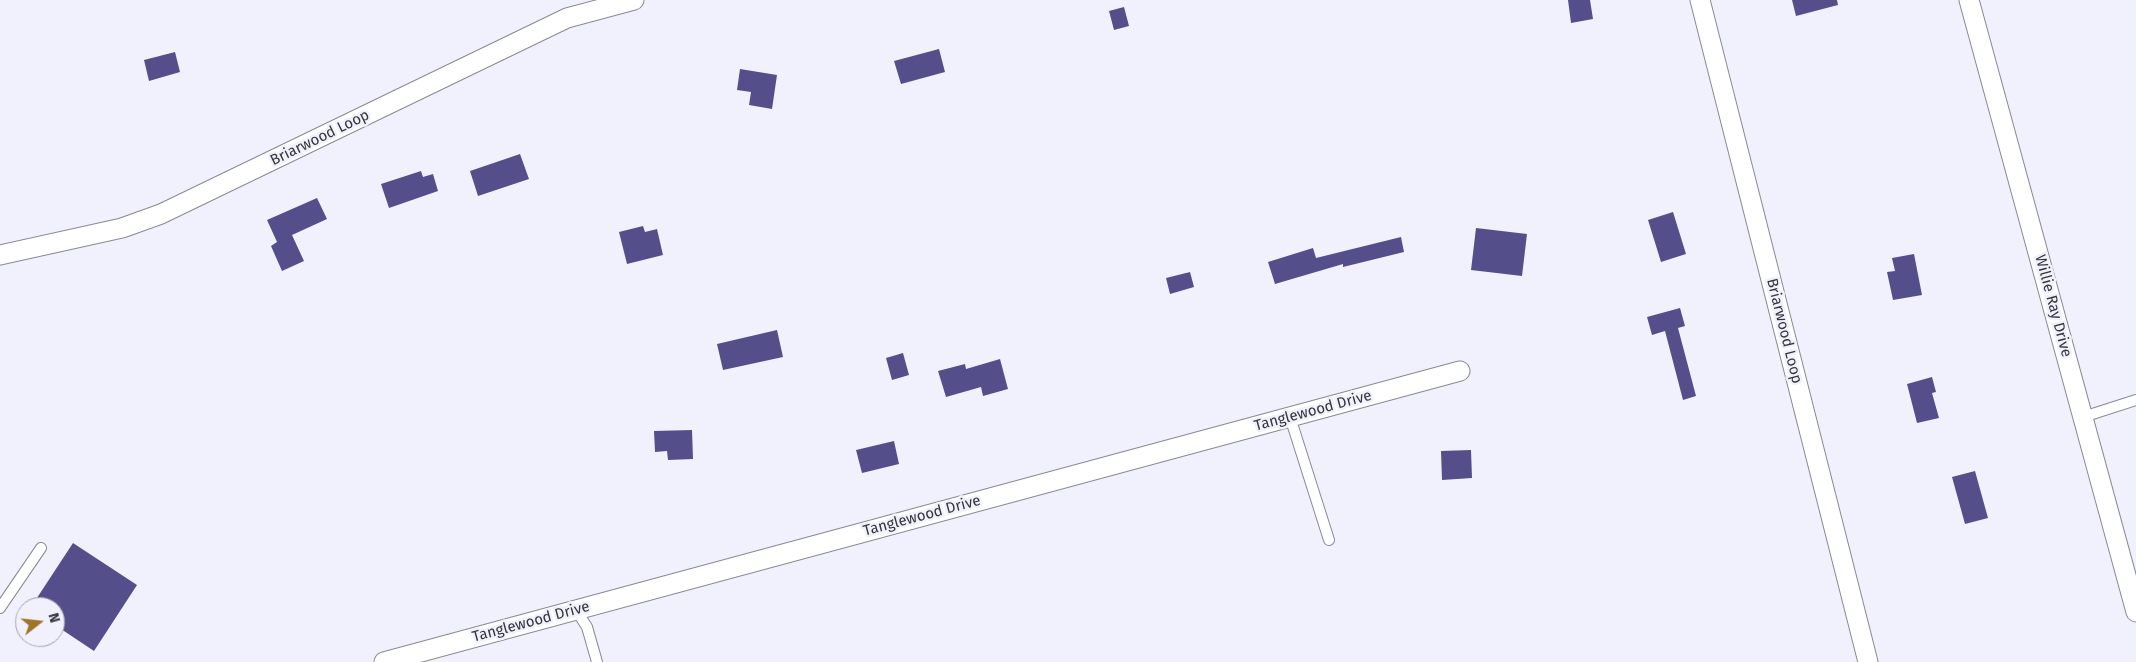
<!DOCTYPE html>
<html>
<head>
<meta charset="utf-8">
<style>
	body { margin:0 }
	#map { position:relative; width:2136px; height:662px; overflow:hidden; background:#f1f1fd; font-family:"Fira Sans",sans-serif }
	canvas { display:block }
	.north { position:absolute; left:15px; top:597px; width:50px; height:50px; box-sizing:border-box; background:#f1f1fd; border:1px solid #a6a6af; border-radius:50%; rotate:74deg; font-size:14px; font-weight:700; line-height:20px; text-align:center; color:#35353a }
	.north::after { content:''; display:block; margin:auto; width:18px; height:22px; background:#a27426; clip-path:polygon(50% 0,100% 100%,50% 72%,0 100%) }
</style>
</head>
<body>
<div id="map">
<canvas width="2136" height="662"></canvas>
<div class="north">N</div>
</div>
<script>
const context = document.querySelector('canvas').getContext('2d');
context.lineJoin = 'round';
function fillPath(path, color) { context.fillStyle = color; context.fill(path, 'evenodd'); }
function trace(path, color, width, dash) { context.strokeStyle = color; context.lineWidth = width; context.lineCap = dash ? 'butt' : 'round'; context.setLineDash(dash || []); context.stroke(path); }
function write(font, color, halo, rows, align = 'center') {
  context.font = font + ' "Fira Sans",sans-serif'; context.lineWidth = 5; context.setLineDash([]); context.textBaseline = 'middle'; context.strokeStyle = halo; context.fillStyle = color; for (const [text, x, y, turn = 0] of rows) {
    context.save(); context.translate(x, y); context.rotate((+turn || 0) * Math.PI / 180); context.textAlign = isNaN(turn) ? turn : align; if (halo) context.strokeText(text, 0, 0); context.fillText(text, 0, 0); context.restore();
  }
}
fillPath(new Path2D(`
	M1568,0H1590L1593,19L1571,23Z
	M1792,0H1837L1838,5L1796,16Z
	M1124,7L1129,26L1114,30L1109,11Z
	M939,49L945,72L901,84L894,61Z
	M175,52L180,72L149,81L144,60Z
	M740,69L777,75L772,109L749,105L751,92L737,90Z
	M520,154L529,179L478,196L470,171Z
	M421,171L423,177L433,174L438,191L389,208L381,184Z
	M317,198L327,219L292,235L304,261L282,271L271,246L277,242L267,220Z
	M1673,212L1686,254L1661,262L1648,220Z
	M643,226L645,232L657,229L663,255L627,264L619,232Z
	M1476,228L1527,234L1522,276L1471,270Z
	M1401,237L1404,252L1343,267V264L1275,284L1268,262L1313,248L1316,258Z
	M1914,254L1922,295L1893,300L1887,272L1895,271L1892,258Z
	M1190,272L1194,287L1170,294L1166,278Z
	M1680,308L1685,326L1678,328L1696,396L1683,400L1665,331L1652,335L1647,317Z
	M777,330L783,357L723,370L717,344Z
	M903,353L909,375L892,380L886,358Z
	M1000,359L1008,389L983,396L981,387L946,397L938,371L965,364L966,369Z
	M1932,377L1936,392L1932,393L1939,418L1917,423L1907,384Z
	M692,430L693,459L668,460L667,451L655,452L654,431Z
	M894,441L899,464L862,473L856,450Z
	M1471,450L1472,478L1442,480L1441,451Z
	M1975,471L1988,518L1965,524L1952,477Z
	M73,543L137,585L94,651L55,625V607H31Z`), '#544e8b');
const lane = new Path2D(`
	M1290,417L1329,540
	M2083,417L2136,400
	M0,608L41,548
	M576,610L587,627L597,662`);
const street = new Path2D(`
	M1700,0L1868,662
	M1969,0L2136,612
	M0,255L122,228L161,214L567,18L634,0
	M384,662L1460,371`);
trace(lane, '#898994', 12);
trace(street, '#898994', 21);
trace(lane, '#fff', 10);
trace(street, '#fff', 19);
write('15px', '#35353a', '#f1f1fd', [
	["Briarwood Loop",320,138,-26],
	["Willie Ray Drive",2053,306,75],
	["Briarwood Loop",1784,331,76],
	["Tanglewood Drive",1313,411,-15],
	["Tanglewood Drive",922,516,-15],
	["Tanglewood Drive",531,622,-15]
]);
</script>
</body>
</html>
